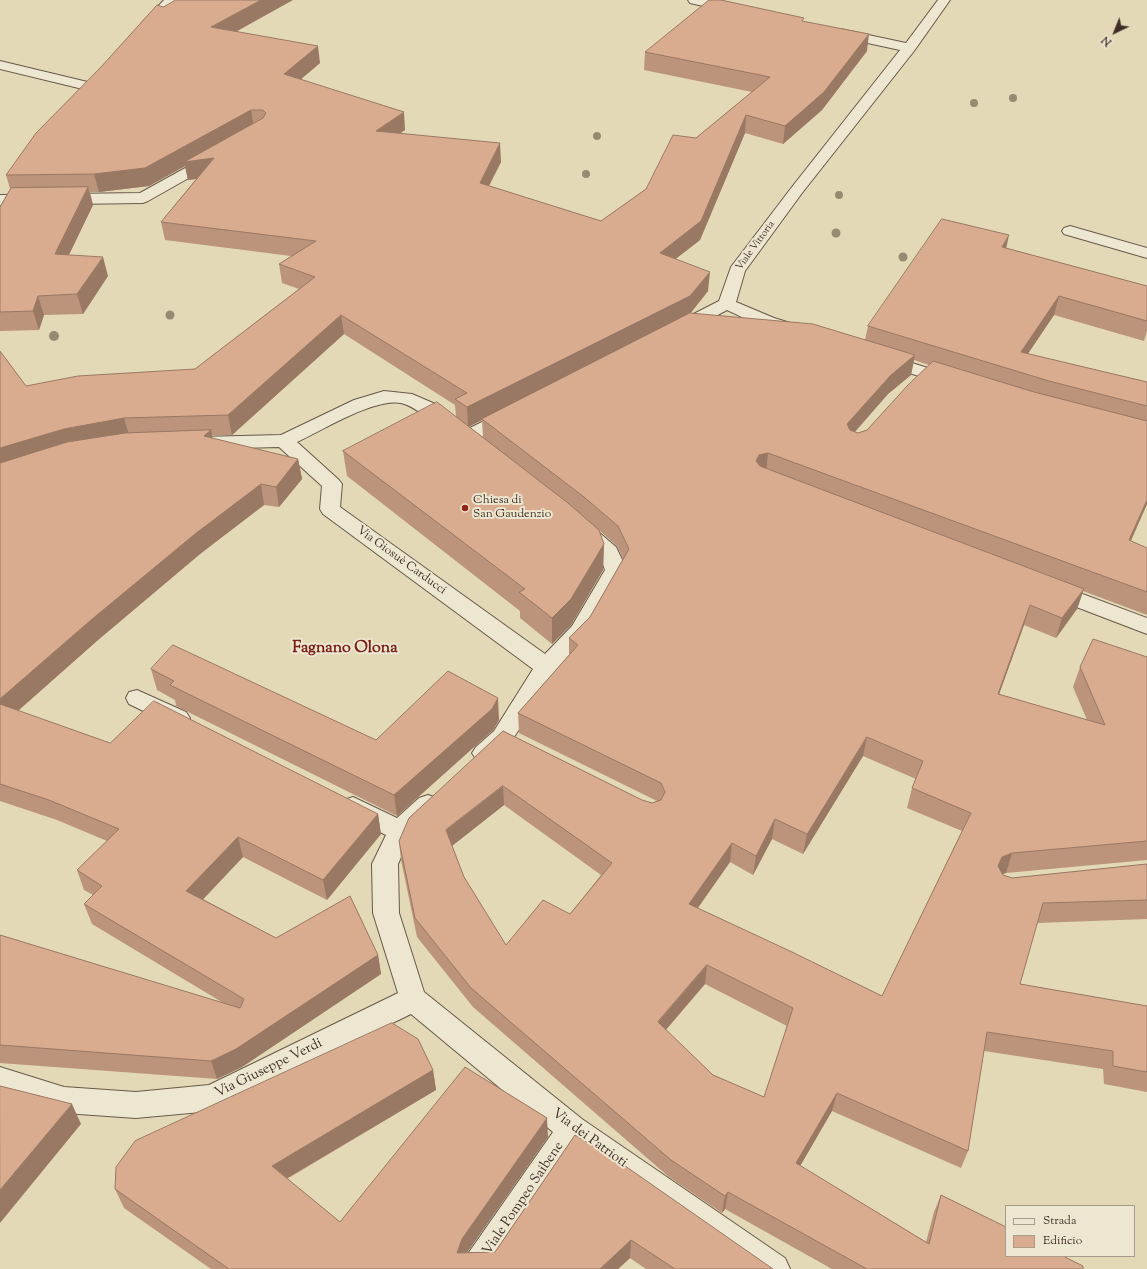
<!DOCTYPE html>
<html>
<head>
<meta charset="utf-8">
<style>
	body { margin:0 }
	#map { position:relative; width:1147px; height:1269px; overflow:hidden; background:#e3d9b7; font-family:"Sorts Mill Goudy",serif }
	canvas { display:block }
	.legend { position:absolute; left:1005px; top:1205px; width:130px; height:52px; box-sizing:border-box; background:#ede6d0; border:1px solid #a79c8c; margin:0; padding:5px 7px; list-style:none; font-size:12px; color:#3f2e26 }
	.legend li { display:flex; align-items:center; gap:8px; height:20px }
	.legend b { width:20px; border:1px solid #a79c8c }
	.north { position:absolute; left:1095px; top:12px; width:40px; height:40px; -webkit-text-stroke:3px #ede6d0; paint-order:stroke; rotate:223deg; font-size:11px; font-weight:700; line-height:16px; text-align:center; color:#3f2e26 }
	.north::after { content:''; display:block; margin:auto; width:14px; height:18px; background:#3f2e26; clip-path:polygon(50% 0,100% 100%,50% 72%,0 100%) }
</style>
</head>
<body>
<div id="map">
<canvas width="1147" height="1269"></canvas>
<ul class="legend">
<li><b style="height:5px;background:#ede6d0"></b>Strada</li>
<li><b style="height:11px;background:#daac8f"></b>Edificio</li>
</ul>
<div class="north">N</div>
</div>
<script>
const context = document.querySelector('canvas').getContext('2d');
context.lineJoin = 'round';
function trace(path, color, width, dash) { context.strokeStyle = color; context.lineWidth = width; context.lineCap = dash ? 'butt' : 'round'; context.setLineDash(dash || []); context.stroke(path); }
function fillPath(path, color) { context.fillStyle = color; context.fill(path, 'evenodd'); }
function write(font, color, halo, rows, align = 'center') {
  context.font = font + ' "Sorts Mill Goudy",serif'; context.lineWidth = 4; context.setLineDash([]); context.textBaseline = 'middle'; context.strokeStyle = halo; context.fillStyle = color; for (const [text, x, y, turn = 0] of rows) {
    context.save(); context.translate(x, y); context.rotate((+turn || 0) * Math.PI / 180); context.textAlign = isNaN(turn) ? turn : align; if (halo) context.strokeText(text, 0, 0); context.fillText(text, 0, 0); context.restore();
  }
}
const minor = new Path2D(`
	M164,0H177L151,30H141L140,27L141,24Z
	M688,0H711L739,6L740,9L739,12L734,13L690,3Z
	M938,0H950L914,51L802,193L745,271L736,302L774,318L797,325L800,329L797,333C780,337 744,318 727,310L686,332L680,333L674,332L671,328L674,324L719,301L731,267L792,187L900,50L835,36L833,33L835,30L840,29L906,43Z
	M0,61L96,84L98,87L96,90L91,91L0,69Z
	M212,155L217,156L219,159L217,162L148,201L143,203L0,205V195L140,193L207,156Z
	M1070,226L1147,248V258L1064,234L1062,231L1064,228Z
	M883,354L957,377L960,381L957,385L951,386L877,363L874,359L877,355Z
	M384,391L412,394L433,403L458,421L460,425L458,429C438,434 421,407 401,403C374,398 323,430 297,442L339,480L342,484L340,507L545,654L572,626L605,570L600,555L574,533L571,528L574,523L581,521L588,523L616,547L627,570L588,636L554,672L540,698L510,743L492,759L484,762L476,759L472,753L476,747L494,731L533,669L323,514L320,509L322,486L279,447L200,449L193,447L190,443L193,439L200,437L281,435L354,400Z
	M509,410L516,412L518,416L516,420L474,441L467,443L460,441L457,437L460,433L502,412Z
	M1053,583L1147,618V634L1045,595L1042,590L1045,585Z
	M137,690L186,712L190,718L186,724L178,727L170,724L129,704L126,698L129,692Z
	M428,795L437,798L440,805L437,812L410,837L398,864L399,913L424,992L582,1119L785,1258L790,1269H747L576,1149L495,1269H460L465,1258L553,1132L411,1014L212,1111L136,1118L64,1113L0,1093V1067L64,1087L136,1092L209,1085L398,993L373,913L372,864L386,835L344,814L341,807L344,800L353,797L397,818L419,798Z`);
trace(minor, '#68594a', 2);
fillPath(minor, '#ede6d0');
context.fillStyle = '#968b72';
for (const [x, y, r] of [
	[1013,98,4],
	[974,103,4],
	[597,136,4],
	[586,174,4],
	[839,195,4],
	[836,233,4.5],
	[903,257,4.5],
	[170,315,4.5],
	[54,336,5]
]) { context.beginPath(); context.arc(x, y, r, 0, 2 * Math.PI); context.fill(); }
fillPath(new Path2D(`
	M804,22L867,51L822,110L783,144L745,133L700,240L675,259L708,291L690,314L865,340L868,326L1006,248L1147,286V331L1144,341L1054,315L1028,354L1147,382V504L1131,541L1147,548V615L1083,591L1077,609L1056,638L1024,625L999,694L1087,720L1073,687L1080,667L1147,657V860L1006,873L1002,874L1003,875L1012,878L1147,864V919L1037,923L1020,984L1147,1006V1092L1104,1084L1103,1069L984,1051L968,1151L961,1168L832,1111L800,1166L926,1242L934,1212L941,1195L1083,1269H832L725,1209L722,1213L669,1177L473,1007L417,937L401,860L399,841L503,731L642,800L652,803L657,801L519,733L518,713L569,655V638L590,617L623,559L617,546L599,530L604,544L603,570L571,625L552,644L520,618V611L347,476L343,451L456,417L455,405L344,334L232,435H212V438L298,459L302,479L279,507L264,505L200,554L98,640L18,711L110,743L378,814L381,834L327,900L243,857L203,899L276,938L378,955L381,974L242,1067L217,1079L0,1063V935L225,1004L92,924L84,904L93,895L84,890L77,870L107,841L57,820L0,801V351L26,386L195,369L299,289L282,283L279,264L291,256L165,240L161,222L196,179L188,180L185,166L149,186L99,192H90L93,205L69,255L108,276L83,314L44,315L39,330L0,331V207L10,189L6,175L236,32L320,63L301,79L405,130L400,133L501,162L489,186L601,221L646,189L696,138L752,92L644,70L645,52ZM914,360L929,365L867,430L858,433L855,432L888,394L911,375ZM482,420L483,437L469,427ZM863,756L916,779L912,788L907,808L962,831L882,996L698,908L730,862L753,875L772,839L803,854ZM504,805L601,875L570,914L506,945L464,877L452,846ZM705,984L787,1026L764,1097L713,1075L666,1030Z
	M151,669L376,740L499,720L493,730L397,816L176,706L175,700L157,690Z
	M433,1070L436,1090L287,1179L340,1222L548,1137L467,1252H495L575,1135L773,1269H646L630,1258L618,1269H211L124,1208L115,1189Z`), '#bb947b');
fillPath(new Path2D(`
	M261,0H293L214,44L211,27Z
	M869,34L867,51L822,110L783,144L785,126Z
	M318,46L320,63L287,91L284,74Z
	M251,110L254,128L214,158L217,176L188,180L185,166L149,186L99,192L94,174Z
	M404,112L405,130L378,149L376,131Z
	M746,115L745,133L700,240L659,272L660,253Z
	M500,143L501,162L481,201L480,183Z
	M88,187L93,205L60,273L55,254Z
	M1009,235L1005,254L1002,247Z
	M103,257L108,276L83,314L77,294Z
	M710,272L708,291L689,315L482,419V420L468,427L467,407Z
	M38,296L44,315L39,330L33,311Z
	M1059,296L1054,315L1016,371L1021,352Z
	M341,315L344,334L232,435L228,415Z
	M915,355L911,375L888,394L844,444L847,424L891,375Z
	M124,418L130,438L0,470V448L64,429Z
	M211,430L215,450L204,436Z
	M768,453L766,473L756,461L759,455Z
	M298,459L302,479L279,507L276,487Z
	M261,484L264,505L200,554L98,640L4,723L0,714V699L91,620L195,534Z
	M1147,500V504L1122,560L1129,540Z
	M604,544L603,570L571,625L552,644V618Z
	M1084,589L1077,609L1056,638L1062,618Z
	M1030,605L1024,625L992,714L998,694Z
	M498,698L499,720L493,730L397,816L394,795Z
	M867,737L863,756L803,854L807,834Z
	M503,786L504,805L448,849L446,830Z
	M378,814L381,834L327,900L323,880Z
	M775,819L772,839L753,875L756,856Z
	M238,837L243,857L193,910L186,891Z
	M732,843L730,862L687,923L689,904Z
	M1012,853L1006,873L996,876L998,866L1002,857Z
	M378,955L381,974L242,1067L217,1079L211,1061Z
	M707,965L705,984L656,1041L658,1022Z
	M433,1070L436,1090L277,1184L272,1166Z
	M837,1093L832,1111L792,1180L796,1163Z
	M72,1104L81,1124L0,1223V1190Z
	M547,1118L548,1137L464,1257L457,1253L462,1239Z
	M728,1192L725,1209L722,1213L725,1196Z
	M631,1240L630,1258L618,1269H600Z`), '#997864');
const building = new Path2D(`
	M176,0H261L211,27L318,46L284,74L404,112L376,131L500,143L480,183L601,221L646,189L673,135L696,138L770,77L645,52L709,0H721L804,18L802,21L869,34L824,92L785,126L746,115L701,221L660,253L710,272L690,296L467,407L455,399L467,393L341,315L228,415L124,418L64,429L0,448V351L26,386L78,376L195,369L315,277L279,264L316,241L161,222L214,158L184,162L263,118L266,113L263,110H251L145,168L94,174L6,175L36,133L101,67L157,5L163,7Z
	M88,187L55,254L103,257L77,294L38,296L33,311L0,312V207L11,188Z
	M942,219L1009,235L1002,247L1147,286V321L1059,296L1021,352L1147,382V406L1049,381L868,326Z
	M690,313L813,324L915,355L891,375L847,424L850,430L858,433L867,430L908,385L933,361L1034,392L1147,421V500L1129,540L1147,548V592L768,453L759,455L756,461L760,466L1084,589L1062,618L1030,605L998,694L1105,725L1080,667L1093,639L1147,657V841L1012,853L1002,857L998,866L1003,875L1012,878L1147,864V900L1043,903L1020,984L1147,1006V1072L1113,1066V1051L987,1032L968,1151L837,1093L796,1163L929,1244L941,1195L1006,1227V1256H1063L1083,1266V1269H867L728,1192L725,1196L671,1160L471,988L415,918L399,841L409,818L503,731L642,800L652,803L661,800L665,792L661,783L518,713L578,645L569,638L590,617L629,549L618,526L584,497L482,419ZM867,737L923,761L912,788L971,813L882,996L792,952L689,904L732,843L756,856L775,819L807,834ZM503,786L612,863L570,914L543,900L506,945L464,877L446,830ZM707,965L793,1008L764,1097L713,1075L658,1022Z
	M437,402L568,503L599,530L604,544L571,599L552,618L519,592L525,589L343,451Z
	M211,430L204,436L298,459L276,487L261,484L195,534L91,620L0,699V463L67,442L125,433Z
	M173,645L376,740L448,671L498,698L492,709L394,795L170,685L174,681L151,669Z
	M154,701L378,814L323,880L238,837L186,891L276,938L350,896L378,955L236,1049L211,1061L0,1045V935L240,1008L244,999L84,904L102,886L77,870L119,829L49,800L0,784V704L110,743Z
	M392,1023L418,1039L433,1070L272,1166L340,1222L465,1067L547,1118L462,1239L457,1253L495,1252L575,1135L618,1161L773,1269H675L631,1240L600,1269H229L115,1189L116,1167L135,1141Z
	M0,1086L72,1104L0,1190Z`);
fillPath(building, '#daac8f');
trace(building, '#997864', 1);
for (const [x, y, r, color] of [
	[465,508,4,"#8f2418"]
]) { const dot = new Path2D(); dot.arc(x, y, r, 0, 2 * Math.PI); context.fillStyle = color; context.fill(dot); trace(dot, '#ede6d0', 1.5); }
write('10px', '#3f2e26', '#ede6d0', [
	["Viale Vittoria",756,246,-54]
]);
write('12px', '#3f2e26', '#ede6d0', [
	["Chiesa di",473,501],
	["San Gaudenzio",473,515]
], 'left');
write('12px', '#3f2e26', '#ede6d0', [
	["Via Giosuè Carducci",401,561,36]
]);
write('14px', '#3f2e26', '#ede6d0', [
	["Via Giuseppe Verdi",269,1069,-26],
	["Via dei Patrioti",589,1139,36],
	["Viale Pompeo Saibene",524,1199,-56]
]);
write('bold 16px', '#7a1f14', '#ede6d0', [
	["Fagnano Olona",345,649]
]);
</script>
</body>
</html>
